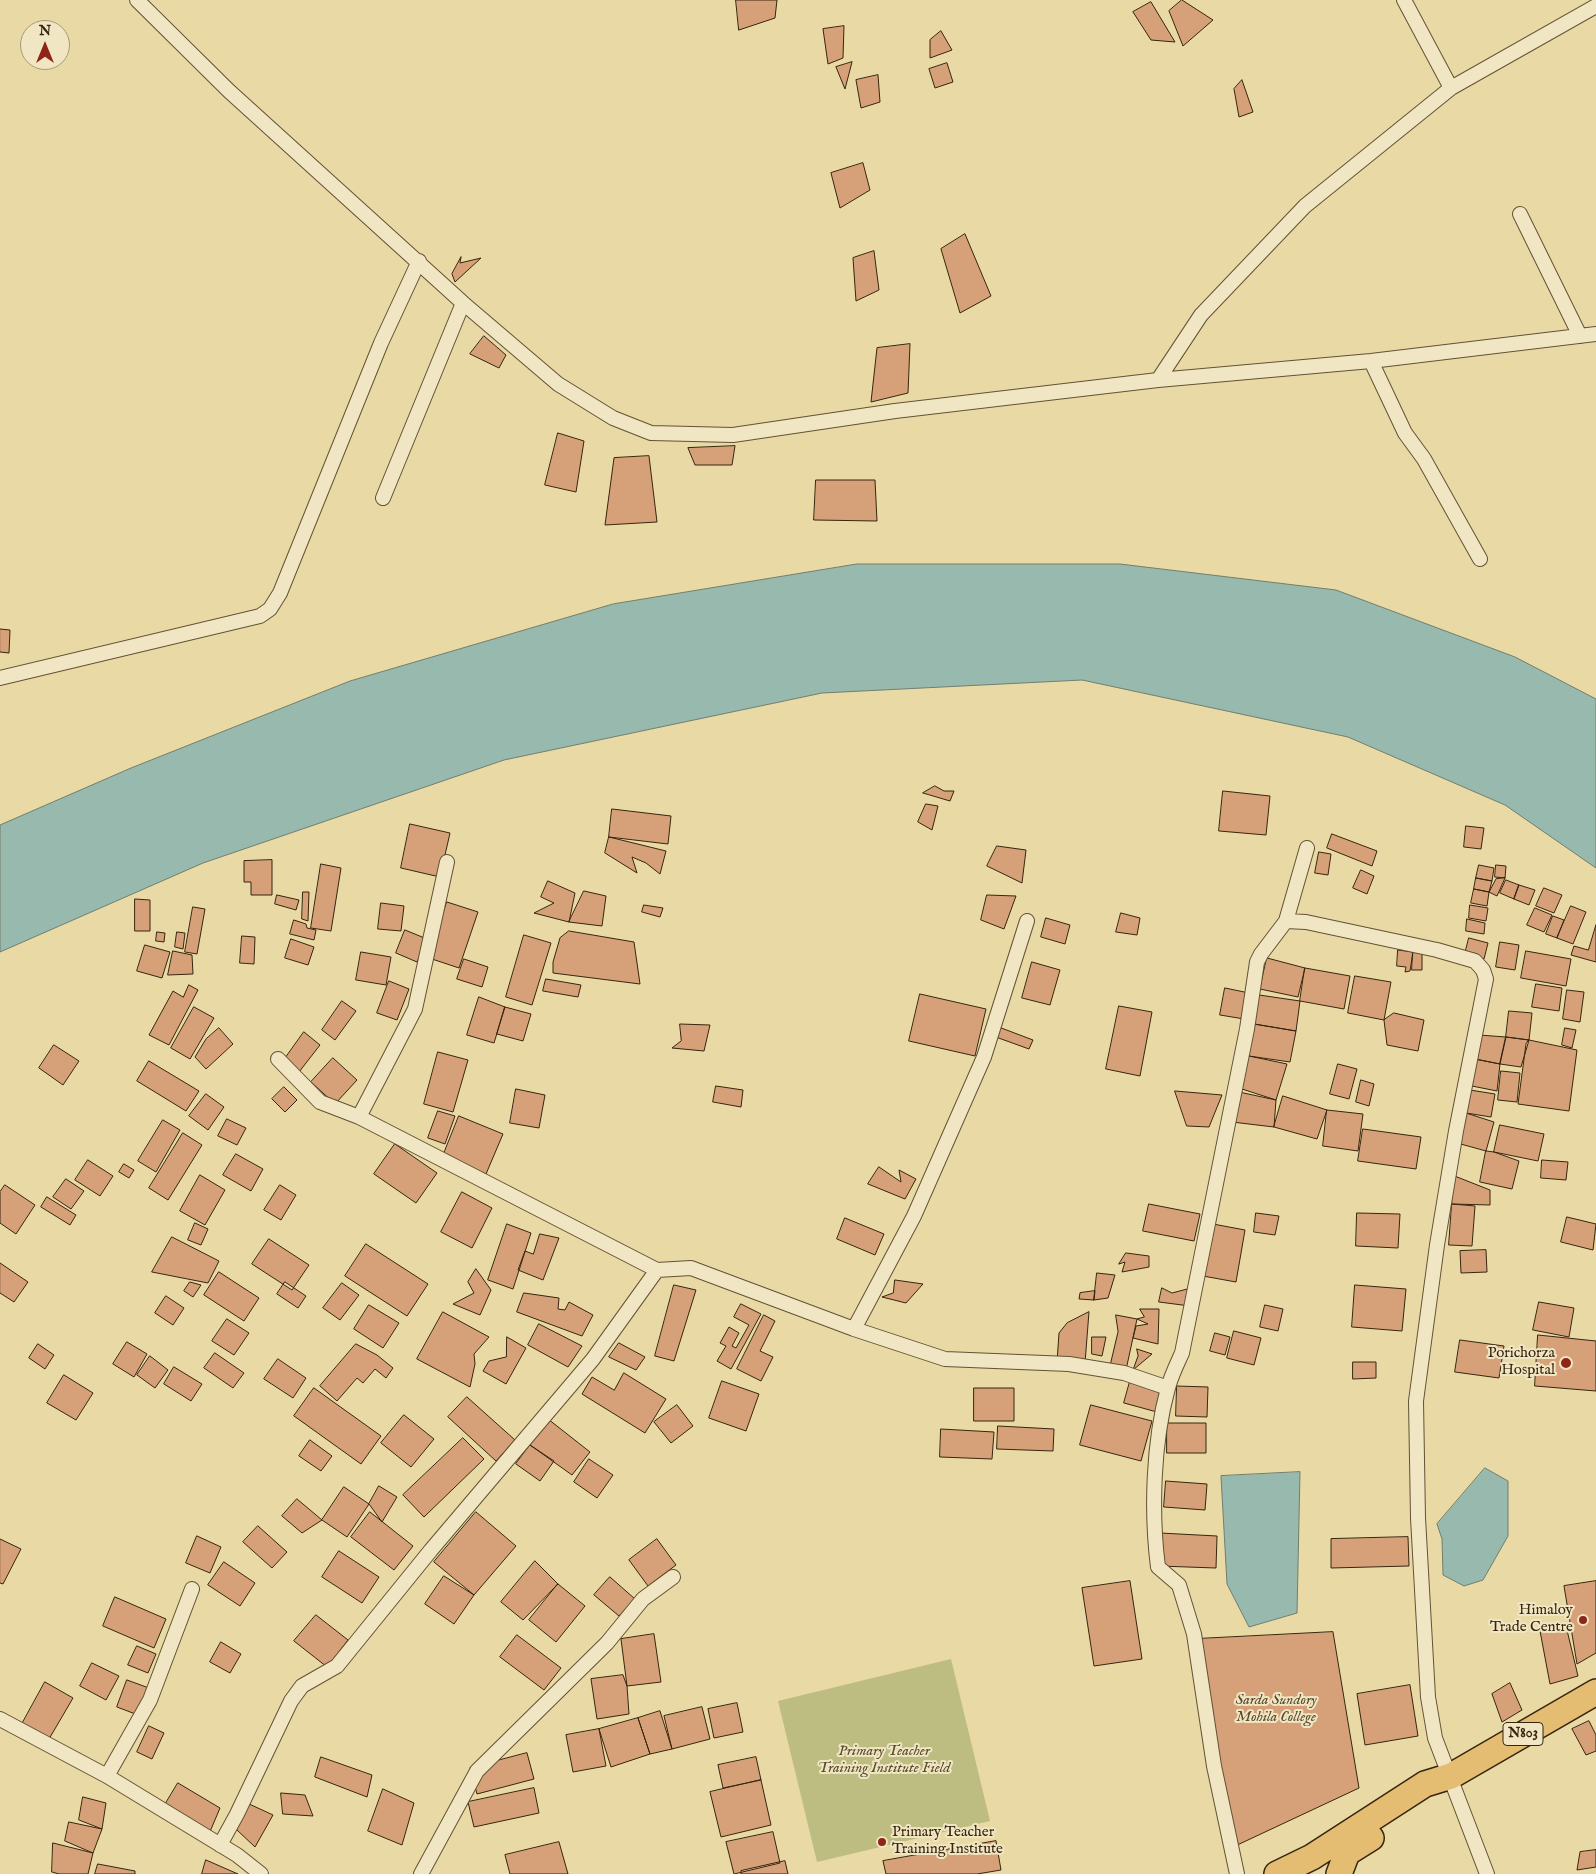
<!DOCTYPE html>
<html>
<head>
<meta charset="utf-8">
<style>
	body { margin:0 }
	#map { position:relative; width:1596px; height:1874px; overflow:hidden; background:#e8d9a5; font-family:"IM FELL English",serif }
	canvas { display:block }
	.north { position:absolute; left:20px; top:20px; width:50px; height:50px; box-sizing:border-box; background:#f0e6c4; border:1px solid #a6997b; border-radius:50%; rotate:0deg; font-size:14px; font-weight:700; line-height:20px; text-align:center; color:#37250e }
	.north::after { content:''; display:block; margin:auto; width:18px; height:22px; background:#8f2418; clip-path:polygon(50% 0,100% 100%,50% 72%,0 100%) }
</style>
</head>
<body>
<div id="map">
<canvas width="1596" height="1874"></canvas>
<div class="north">N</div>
</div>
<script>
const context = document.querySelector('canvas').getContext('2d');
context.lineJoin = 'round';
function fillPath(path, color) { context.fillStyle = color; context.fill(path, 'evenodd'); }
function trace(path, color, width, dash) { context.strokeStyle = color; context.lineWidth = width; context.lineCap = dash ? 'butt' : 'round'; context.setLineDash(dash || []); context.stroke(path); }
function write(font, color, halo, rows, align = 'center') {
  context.font = font + ' "IM FELL English",serif'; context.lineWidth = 4; context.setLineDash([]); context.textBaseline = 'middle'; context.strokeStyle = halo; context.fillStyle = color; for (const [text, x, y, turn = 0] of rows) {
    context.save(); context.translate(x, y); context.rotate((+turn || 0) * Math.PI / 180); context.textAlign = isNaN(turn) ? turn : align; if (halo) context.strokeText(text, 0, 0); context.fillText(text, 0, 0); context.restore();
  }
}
fillPath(new Path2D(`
	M951,1659L990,1821L817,1862L778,1701Z`), '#bdbd81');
const water = new Path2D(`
	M857,564H1120L1336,590L1515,657L1596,699V868L1505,805L1348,737L1082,680L822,693L504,760L203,863L0,952V825L131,768L350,681L613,604Z
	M1485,1468L1508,1481V1536L1483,1580L1464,1586L1443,1575L1442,1539L1437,1524Z
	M1300,1472L1297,1613L1249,1627L1227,1584L1221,1476Z`);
fillPath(water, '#98b9ad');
trace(water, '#717e6d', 1);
const building = new Path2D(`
	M736,0H777L775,18L739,30Z
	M1182,0L1213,20L1183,46L1169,11Z
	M1151,2L1175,42L1151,40L1133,12Z
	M844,26L843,58L828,64L823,29Z
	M941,31L952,50L930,58V40Z
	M852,62L845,89L836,67Z
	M947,63L953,82L935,88L929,69Z
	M878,75L880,102L861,108L856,80Z
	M1242,80L1253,112L1239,117L1234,89Z
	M863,163L870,190L840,208L831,173Z
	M965,234L991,296L960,313L941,249Z
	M874,251L879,290L856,301L853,258Z
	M461,257L460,263L481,258L455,282L452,274Z
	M484,336L506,355L499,368L470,354Z
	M910,344L908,393L871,402L877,348Z
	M558,433L584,441L576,492L545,485Z
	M735,446L732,465H695L688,448Z
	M649,456L657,522L605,525L614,458Z
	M816,480H875L877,521L814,520Z
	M0,629L10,630L9,653L0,652Z
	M935,786L944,791H954L950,801L923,793Z
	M1223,791L1270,796L1266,835L1219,831Z
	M926,804L938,806L932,830L918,822Z
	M612,809L671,816L668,844L609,837Z
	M410,824L450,833L440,877L401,868Z
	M1466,826L1484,828L1481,849L1464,847Z
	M1332,834L1377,851L1372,866L1327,848Z
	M609,837L666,851L660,874L646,863L632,857L637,873L605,853Z
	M997,846L1026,850L1022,883L987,866Z
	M1319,852L1331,854L1328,875L1315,873Z
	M272,860V895H251V882H244V861Z
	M321,864L341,868L331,931L311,928Z
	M1479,865L1494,868L1492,881L1476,878Z
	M1496,865L1506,866L1505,878L1495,877Z
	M1361,870L1374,876L1367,894L1353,888Z
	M1476,878L1492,881L1489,892L1474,889Z
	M1505,878L1497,896L1489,892L1496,879Z
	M1506,880L1519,885L1514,899L1500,893Z
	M548,881L575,893L569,922L534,913L554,903L541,897Z
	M1519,885L1535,890L1529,905L1514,899Z
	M1544,888L1562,895L1554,913L1536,906Z
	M1474,889L1489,892L1487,906L1471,903Z
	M584,891L606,896L602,926L569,922Z
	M303,892H309L308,921L302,919Z
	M277,895L299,900L296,910L275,904Z
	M987,895L1016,896L1004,929L981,920Z
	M135,899L150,900V931H135Z
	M447,902L478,912L459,968L429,958Z
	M381,903L404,906L401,931L378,929Z
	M644,905L663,908L660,917L642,912Z
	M1470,905L1488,908L1486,921L1469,918Z
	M1571,906L1586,912L1573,944L1557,938Z
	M193,907L205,909L197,954L185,952Z
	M1535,908L1552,915L1544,932L1527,925Z
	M1121,913L1140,918L1137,935L1116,932Z
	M1553,916L1564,920L1557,938L1546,934Z
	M1046,918L1070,925L1065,944L1041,937Z
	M1467,919L1485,923L1484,934L1466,931Z
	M294,920L306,924L307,928L316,930L314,940L290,934Z
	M1596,925V962L1571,955L1574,946L1588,950Z
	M405,930L427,939L417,962L396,953Z
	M569,931L634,942L640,984L553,973V962L560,938Z
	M157,932L165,933L164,942L156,941Z
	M177,932L185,933L183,949L175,947Z
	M524,935L551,943L532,1005L506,997Z
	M242,936L255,937L254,964L240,963Z
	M1469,938L1488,943L1484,959L1465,954Z
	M291,939L314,947L308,965L285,958Z
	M1500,942L1519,945L1515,970L1496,967Z
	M145,945L170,952L162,978L137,971Z
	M1398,950L1413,952L1410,971L1405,972L1406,967L1397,966Z
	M173,951L192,955L193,974L168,975Z
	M1526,951L1571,959L1566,986L1521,978Z
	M361,952L391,957L386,985L356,980Z
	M1413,952H1422V970H1412Z
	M1267,958L1305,968L1298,997L1260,989Z
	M464,959L488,967L482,987L457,979Z
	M1032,962L1060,970L1050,1005L1022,998Z
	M1305,968L1350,976L1344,1009L1300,1001Z
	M1355,976L1391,982L1384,1020L1348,1013Z
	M546,979L581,985L578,997L543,991Z
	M389,981L409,989L397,1020L377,1013Z
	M1536,984L1562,988L1559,1011L1532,1007Z
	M189,985L198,990L169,1045L149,1035L173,991L183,997Z
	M1225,988L1249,993L1244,1019L1220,1015Z
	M1567,990L1584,992L1580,1022L1563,1019Z
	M920,994L986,1009L975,1056L909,1041Z
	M1259,995L1300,1001L1296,1031L1254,1024Z
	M479,997L505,1007L494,1043L467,1035Z
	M342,1001L356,1011L335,1040L322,1030Z
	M1119,1006L1152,1012L1140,1076L1106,1069Z
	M194,1007L214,1018L190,1059L171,1048Z
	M505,1007L531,1014L523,1041L497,1034Z
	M1509,1011L1532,1013L1529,1040L1506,1037Z
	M1394,1013L1424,1020L1418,1051L1387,1045L1384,1020Z
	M680,1024L710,1025L704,1051L672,1048L681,1041Z
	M1254,1024L1296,1031L1290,1062L1249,1056Z
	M996,1026L1033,1040L1029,1049L993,1036Z
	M219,1028L233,1044L206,1069L195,1057L206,1039Z
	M1565,1028L1576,1030L1572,1048L1562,1045Z
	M304,1032L320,1045L299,1072L284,1060Z
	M1479,1035L1506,1037L1500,1064L1475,1059Z
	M1506,1037L1529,1040L1521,1067L1500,1064Z
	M1529,1040L1577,1050L1569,1111L1518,1104L1526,1044Z
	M54,1045L79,1061L63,1085L39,1068Z
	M438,1052L468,1060L453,1112L424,1104Z
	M1249,1056L1287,1064L1276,1100L1242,1089Z
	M333,1058L357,1080L335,1104L311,1082Z
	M1475,1059L1500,1064L1497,1091L1472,1086Z
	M149,1061L199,1091L186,1111L137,1081Z
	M1338,1064L1357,1069L1349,1099L1330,1094Z
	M1501,1071L1520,1073L1517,1102L1498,1100Z
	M1361,1080L1374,1084L1369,1106L1356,1102Z
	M716,1086L743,1090L741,1107L713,1102Z
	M284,1087L297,1100L285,1112L272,1099Z
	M516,1089L545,1095L539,1128L510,1123Z
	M1470,1090L1495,1094L1491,1117L1466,1113Z
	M1175,1091L1222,1095L1209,1127L1187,1126Z
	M1239,1092L1276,1100L1274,1127L1232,1122Z
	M206,1094L224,1107L208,1130L189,1116Z
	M1283,1096L1327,1110L1317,1139L1274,1127Z
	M1327,1110L1363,1114L1358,1151L1323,1146Z
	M438,1111L455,1116L445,1144L428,1138Z
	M1466,1113L1494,1122L1486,1151L1457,1143Z
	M459,1116L503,1134L486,1174L443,1156Z
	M227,1119L246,1128L237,1145L218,1136Z
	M163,1120L180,1130L156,1172L138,1161Z
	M1500,1125L1544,1134L1538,1161L1494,1152Z
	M1363,1129L1421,1137L1416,1169L1358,1161Z
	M183,1133L202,1145L168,1200L149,1188Z
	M395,1144L437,1173L416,1203L374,1174Z
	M1486,1151L1494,1152L1519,1161L1512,1189L1480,1182Z
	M236,1154L263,1169L251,1191L223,1175Z
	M88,1160L113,1176L100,1196L75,1180Z
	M1542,1160L1568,1162L1566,1180L1541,1178Z
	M124,1164L134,1170L129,1178L119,1172Z
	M879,1167L901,1182L899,1170L916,1179L905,1199L868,1184Z
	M200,1175L225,1190L205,1225L180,1211Z
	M1452,1175L1490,1190V1205L1452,1204Z
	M66,1179L84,1191L71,1209L53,1197Z
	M5,1185L35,1205L16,1234L0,1223V1192Z
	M280,1185L296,1195L281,1220L264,1210Z
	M462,1192L492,1208L472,1248L441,1232Z
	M47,1197L76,1215L70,1225L41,1207Z
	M1149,1204L1200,1214L1194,1241L1143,1231Z
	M1452,1204L1475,1206L1472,1246L1449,1245Z
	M1256,1213L1279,1216L1275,1235L1254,1232Z
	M1357,1213L1400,1214L1398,1248L1356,1246Z
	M1567,1217L1596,1224L1593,1250L1561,1242Z
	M845,1218L884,1234L875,1255L837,1239Z
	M195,1223L208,1229L201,1245L188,1240Z
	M507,1224L531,1233L513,1289L488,1280Z
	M1213,1224L1245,1230L1236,1282L1203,1276Z
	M540,1234L559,1238L543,1280L518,1270L525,1251L533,1254Z
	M172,1237L219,1261L208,1283L152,1272Z
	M269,1239L309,1265L292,1290L252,1264Z
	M366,1244L428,1284L407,1316L345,1276Z
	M1486,1250L1487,1272L1461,1273L1460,1251Z
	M1126,1253L1149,1256V1267L1122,1272L1125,1262L1119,1264Z
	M0,1263L28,1282L14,1302L0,1293Z
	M476,1269L491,1290L480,1315L453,1304L474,1293L468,1282Z
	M219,1272L259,1298L244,1321L204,1295Z
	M1097,1273L1115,1275L1108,1298L1094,1300Z
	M895,1280L923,1284L906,1303L882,1297L893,1293Z
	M190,1282L201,1285L193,1297L184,1291Z
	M285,1282L306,1296L298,1308L277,1294Z
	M342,1283L359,1295L340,1320L323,1308Z
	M674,1285L696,1290L674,1361L655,1356Z
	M1355,1285L1406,1289L1402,1331L1352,1327Z
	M1162,1288L1172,1293L1191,1288L1190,1306L1159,1302Z
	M1095,1291L1094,1300L1079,1299L1080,1293Z
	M524,1293L559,1298L558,1309L565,1310L569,1302L593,1315L582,1336L517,1312Z
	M166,1296L184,1308L173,1325L155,1313Z
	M1539,1302L1574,1308L1569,1337L1533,1330Z
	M741,1304L761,1314L731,1369L717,1361L726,1346L720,1343L729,1327L739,1333L732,1346L736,1348L749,1325L734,1317Z
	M369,1305L399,1323L383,1348L354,1329Z
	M1265,1305L1283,1309L1278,1331L1260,1327Z
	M1140,1309H1159L1158,1344L1133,1338L1136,1326L1148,1324L1137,1319L1144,1317Z
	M443,1312L489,1337L474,1354L475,1364L470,1387L417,1359Z
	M1089,1312L1085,1363L1057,1362L1059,1333L1067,1323Z
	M764,1315L775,1321L760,1351L773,1357L761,1381L737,1369Z
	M1116,1315L1137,1319L1126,1370H1109L1118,1332Z
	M227,1319L249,1333L234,1355L212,1341Z
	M539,1324L582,1346L568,1367L528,1345Z
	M1234,1331L1261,1338L1254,1365L1227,1358Z
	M1215,1333L1230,1337L1225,1355L1210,1351Z
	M1538,1335L1596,1341V1391L1535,1386Z
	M507,1337L526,1348L506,1384L483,1371L489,1361L506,1357Z
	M1092,1337H1106L1102,1356L1092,1354Z
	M1460,1340L1504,1346L1499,1378L1455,1372Z
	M127,1342L147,1354L134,1377L113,1364Z
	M619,1343L645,1357L636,1370L609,1357Z
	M38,1344L54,1355L45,1369L29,1358Z
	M356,1344L377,1355L393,1368L386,1378L375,1369L363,1383L357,1378L337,1401L320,1386Z
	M1137,1349L1152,1354L1133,1370L1138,1356Z
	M215,1353L244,1373L233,1388L204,1368Z
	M150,1356L168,1370L155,1388L137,1375Z
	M278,1359L306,1378L293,1398L264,1379Z
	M1353,1362H1376V1378L1353,1379Z
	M174,1367L202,1384L191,1401L164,1384Z
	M624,1373L666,1399L645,1433L582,1394L592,1377L614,1390Z
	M64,1375L93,1393L76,1420L47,1403Z
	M1131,1378L1164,1386L1157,1412L1124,1403Z
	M722,1381L759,1394L746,1431L709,1418Z
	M1177,1386L1208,1387L1207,1417L1176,1416Z
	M314,1388L381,1436L361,1464L294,1416Z
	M974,1388H1014V1421H974Z
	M467,1397L515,1440L496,1461L448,1417Z
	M677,1405L693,1426L671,1443L654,1422Z
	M1091,1405L1152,1421L1141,1461L1080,1445Z
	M404,1415L434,1439L411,1467L381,1443Z
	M548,1419L590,1452L572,1475L530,1445Z
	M1167,1423H1206V1453H1167Z
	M998,1426L1054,1429L1053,1451L997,1449Z
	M941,1429L994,1432L992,1459L940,1457Z
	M463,1438L484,1459L424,1517L403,1495Z
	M310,1440L332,1456L321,1471L299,1456Z
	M530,1445L554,1461L540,1481L516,1464Z
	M589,1459L613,1475L597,1498L574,1482Z
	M1166,1481L1207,1484L1205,1510L1164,1507Z
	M379,1486L397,1497L382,1522L369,1504Z
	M344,1487L369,1504L347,1537L322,1520Z
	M297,1499L322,1520L302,1533L282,1516Z
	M370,1512L413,1546L394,1570L351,1537Z
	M476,1512L516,1546L474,1595L434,1562Z
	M258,1526L287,1552L272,1568L243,1542Z
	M1160,1533L1217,1536L1216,1568L1159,1566Z
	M197,1536L221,1547L210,1573L186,1563Z
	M1408,1537L1409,1566L1331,1568V1539Z
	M0,1539L21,1549L3,1584L0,1583Z
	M657,1539L676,1565L648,1586L629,1560Z
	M339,1551L379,1577L362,1603L322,1577Z
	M535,1561L558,1584L523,1620L501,1602Z
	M224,1562L255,1583L240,1606L208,1585Z
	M444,1576L474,1595L454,1624L425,1604Z
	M610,1577L635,1599L619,1616L594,1595Z
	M1130,1581L1142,1659L1094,1666L1082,1588Z
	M1596,1581V1653L1577,1664L1564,1586Z
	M558,1584L585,1606L556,1642L529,1620Z
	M115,1597L166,1619L154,1648L103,1626Z
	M316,1615L348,1640L327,1667L294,1641Z
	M1566,1626L1578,1676L1550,1684L1540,1631Z
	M1333,1632L1359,1788L1233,1847L1196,1639Z
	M654,1634L661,1682L627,1686L621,1639Z
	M517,1635L561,1668L544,1690L500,1657Z
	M221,1642L241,1654L230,1673L210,1662Z
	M137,1646L156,1654L148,1673L128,1665Z
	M92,1663L119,1676L106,1700L80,1686Z
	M623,1675L627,1686L629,1714L597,1719L591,1679Z
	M127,1680L149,1688L138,1715L117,1707Z
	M45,1682L73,1698L49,1739L22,1724Z
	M1510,1683L1522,1710L1502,1722L1492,1694Z
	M1410,1685L1418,1736L1365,1745L1357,1694Z
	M737,1703L743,1732L714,1738L708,1709Z
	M702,1707L710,1739L672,1749L664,1716Z
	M660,1711L672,1749L650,1754L638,1718Z
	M638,1718L650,1754L611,1767L599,1729Z
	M1589,1721L1596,1735V1751L1586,1755L1572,1729Z
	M149,1726L164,1733L152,1759L137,1752Z
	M599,1729L606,1766L573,1772L566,1735Z
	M527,1753L534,1779L477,1794L470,1768Z
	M321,1757L372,1775L367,1797L315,1777Z
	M756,1757L761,1780L723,1788L718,1765Z
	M761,1780L771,1825L721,1837L710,1792Z
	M178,1783L220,1808L209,1834L163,1808Z
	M534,1788L539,1813L474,1827L468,1802Z
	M383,1789L414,1803L402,1845L368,1831Z
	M281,1793L305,1795L313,1816L283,1814Z
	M83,1797L106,1803L102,1829L79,1820Z
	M247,1803L273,1815L255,1847L237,1830Z
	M69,1822L102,1829L93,1853L65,1841Z
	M773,1832L780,1863L734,1874L726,1842Z
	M996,1841L1001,1870L977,1874H886L883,1861Z
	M559,1842L568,1874H510L505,1855Z
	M53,1843L93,1853L88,1874H59L52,1872Z
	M1596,1850V1867L1577,1870L1580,1852Z
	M206,1860L238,1874H202Z
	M785,1861L788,1874H741V1871Z
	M98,1864L135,1871V1874H95Z`);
fillPath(building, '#d6a179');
trace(building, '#37250e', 1);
const street = new Path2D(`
	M137,0L229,91L463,303L558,384L613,418L651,433L733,435L895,411L1158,380L1371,361L1596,334
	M1404,0L1451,88
	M1520,214L1580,336
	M1371,361L1405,433L1424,459L1480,559
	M1158,380L1201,315L1305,206L1451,88L1596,6
	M383,498L463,303
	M0,678L260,616L270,609L280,593L381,343L419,261
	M1286,921L1307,848
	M278,1059L320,1102L359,1117L657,1270
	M359,1117L415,1009L447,862
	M854,1329L914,1216L984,1057L1027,921
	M0,1719L107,1776L237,1855L261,1874
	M107,1776L150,1700L192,1589
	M220,1845L237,1814L291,1701L302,1686L337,1666L431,1550L593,1359L657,1270L691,1268L854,1329L945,1359L1069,1364L1124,1373L1168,1388
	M421,1874L477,1771L607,1643L643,1599L673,1577
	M1237,1874L1214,1766L1194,1634L1179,1585L1158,1567C1151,1512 1153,1442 1168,1388C1171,1376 1177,1364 1182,1353L1247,1029L1257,962L1261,954L1286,921L1306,922L1437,950L1475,961L1483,970L1486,979L1456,1131L1437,1245L1416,1401L1418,1518L1428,1697L1435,1738L1487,1874`);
const highway = new Path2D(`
	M1277,1874L1312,1857L1425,1784L1451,1776L1596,1692
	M1339,1874L1347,1853L1371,1838`);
trace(street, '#635234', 16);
trace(highway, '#37250e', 28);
trace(street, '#f0e6c4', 14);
trace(highway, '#e4bc72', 25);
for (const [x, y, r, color] of [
	[1566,1363,6,"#8f2418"],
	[1583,1620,5,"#8f2418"],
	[882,1842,5,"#8f2418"]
]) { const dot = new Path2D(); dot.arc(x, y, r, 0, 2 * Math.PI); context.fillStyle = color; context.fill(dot); trace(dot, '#f0e6c4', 2); }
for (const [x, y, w] of [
	[1523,1734,40]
]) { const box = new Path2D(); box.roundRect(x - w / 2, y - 11.5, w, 23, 4); context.fillStyle = '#f0e6c4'; context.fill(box); trace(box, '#37250e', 1); }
write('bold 14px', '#37250e', null, [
	["N803",1523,1734]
]);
write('15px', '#37250e', '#f0e6c4', [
	["Porichorza",1555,1354],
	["Hospital",1555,1371],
	["Himaloy",1573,1611],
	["Trade Centre",1573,1628],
	["Primary Teacher",892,1833,"left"],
	["Training Institute",892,1850,"left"]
], 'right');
write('italic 15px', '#584b2b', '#f0e6c4', [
	["Sarda Sundory",1276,1701],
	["Mohila College",1276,1718],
	["Primary Teacher",884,1752],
	["Training Institute Field",884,1769]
]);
</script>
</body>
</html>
